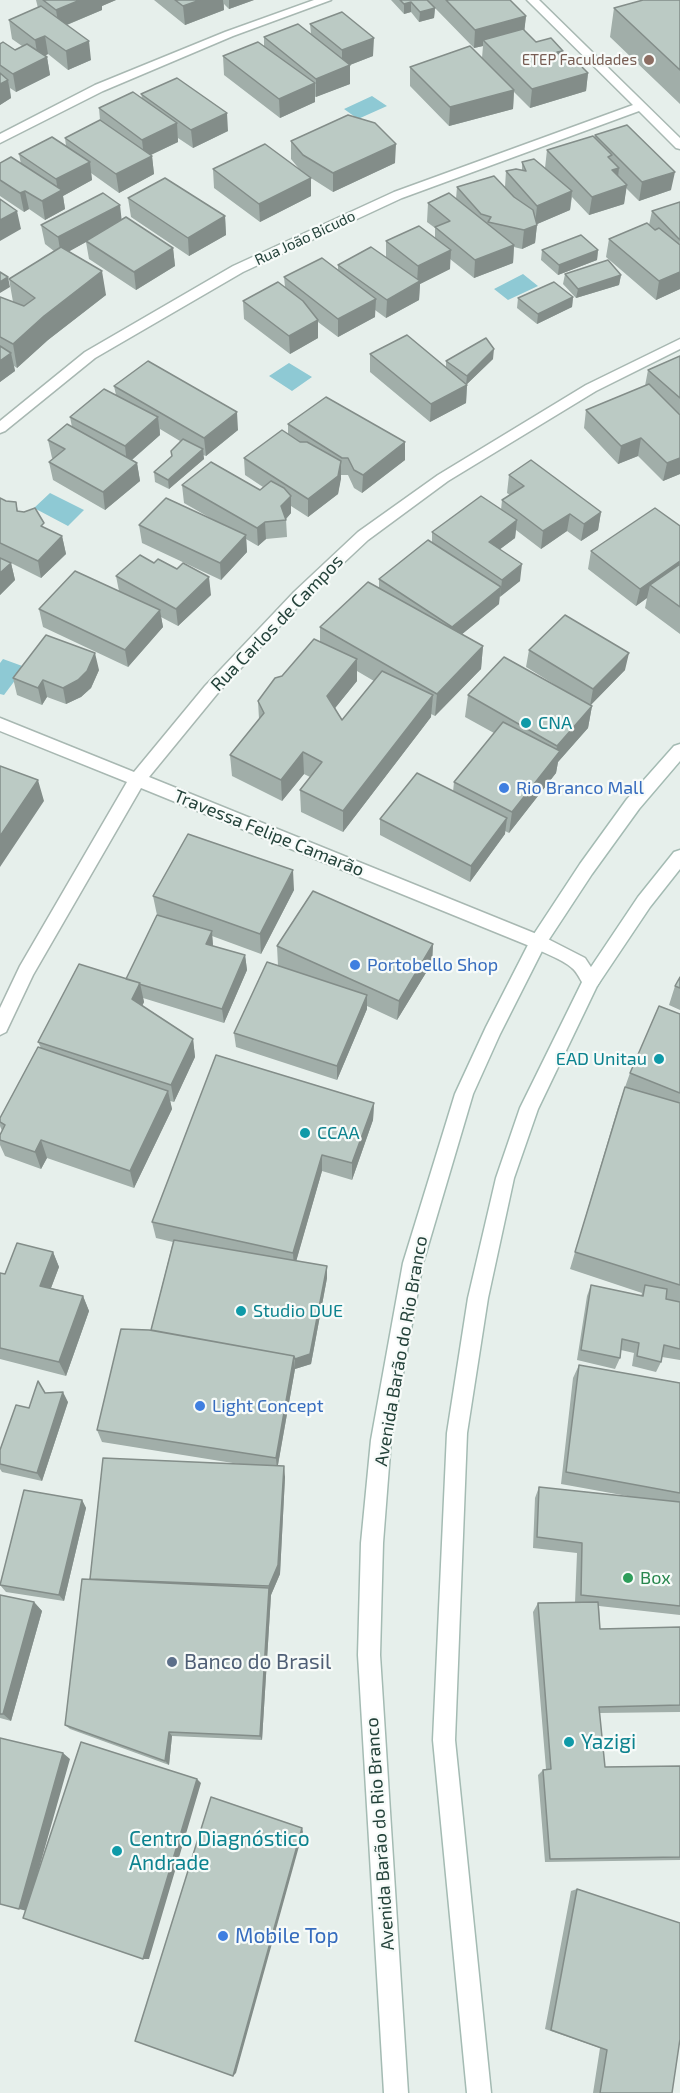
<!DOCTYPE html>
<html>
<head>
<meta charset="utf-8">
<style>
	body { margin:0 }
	canvas { display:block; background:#e6efeb }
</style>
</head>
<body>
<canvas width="680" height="2093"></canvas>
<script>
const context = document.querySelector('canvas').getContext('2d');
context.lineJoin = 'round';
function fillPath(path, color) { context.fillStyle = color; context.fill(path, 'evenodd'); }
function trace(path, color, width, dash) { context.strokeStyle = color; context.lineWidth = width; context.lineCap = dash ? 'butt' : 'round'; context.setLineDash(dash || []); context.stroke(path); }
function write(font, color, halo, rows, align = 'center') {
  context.font = font + ' "Exo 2",sans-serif'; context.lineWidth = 4.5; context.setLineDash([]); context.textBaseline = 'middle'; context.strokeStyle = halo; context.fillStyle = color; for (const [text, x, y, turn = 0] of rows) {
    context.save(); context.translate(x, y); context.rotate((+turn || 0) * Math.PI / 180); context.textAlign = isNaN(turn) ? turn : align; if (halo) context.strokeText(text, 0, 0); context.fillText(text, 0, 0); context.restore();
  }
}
fillPath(new Path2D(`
	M372,96L387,106L358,119L344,109Z
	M523,274L538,286L508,300L494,289Z
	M289,363L312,377L292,391L269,376Z
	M50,493L84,510L68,526L34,508Z
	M3,659L25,667L4,695L0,694V663Z`), '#8ec9d4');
const street = new Path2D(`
	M314,0H331L233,36L103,91L0,143V134L95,85L225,32Z
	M527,0H539L680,138V149L676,148L639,111L402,198L243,272L95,358L5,431L0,433V421L85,352L233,266L394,192L633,105Z
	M680,339V349L596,391L448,481L368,540L304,600L217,694L149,777L544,937L585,958L600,981L597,986C581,992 582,976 572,968C562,959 544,953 532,947L141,788L33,975L6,1032L0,1035V1008L20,966L127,782L0,731V718L134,772L205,686L294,592L358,532L438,475L586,385Z`);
const secondary = new Path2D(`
	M680,744V761L639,809L592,874L544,947L500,1034L473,1094L423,1263L391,1440L383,1543L380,1655L408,2093H384L358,1655L361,1543L371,1440L403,1263L455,1094L486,1027L532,937L580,864L627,799L674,746Z
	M680,850V869L650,907L597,986L538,1109L514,1178L488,1298L467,1433L455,1740L491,2093H467L433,1740L447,1433L468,1298L496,1178L520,1108L585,976L638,897L674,852Z`);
trace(street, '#a8b8b2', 3);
trace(secondary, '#a4bbb3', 3);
fillPath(street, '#fff');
fillPath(secondary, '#fff');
fillPath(new Path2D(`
	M36,0H116L102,6V10L67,25L91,60L68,70L48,54L45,56L47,57L50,75L16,92L10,88L11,98L0,105V44L15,50L22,46L12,39L9,20L38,8Z
	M154,0H254L229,9L224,4V10L185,25Z
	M391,0H510L526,16L524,31L536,42L563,51V58L567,63L588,73L586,91L530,108L514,92L513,109L449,126L410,86V67L482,58L483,46L474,48L435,8L434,18L419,22L411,12L404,14Z
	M680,0V104L610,37L614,8Z
	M310,24L373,56L350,65V84L315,97V102L280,118L224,75L223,56L264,46V37L311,34Z
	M141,94L228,131L193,148L178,138V142L151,155L152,156L154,174L119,193L91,173L92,180L63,196L65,209L45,220L29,209L24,212L0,196V163L21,164L19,154L66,146L65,138L100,120L99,108L142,98Z
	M595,135L671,190L639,201L626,188L624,204L589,215L572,197L570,210L537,224L535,243L522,249L514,247L513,263L474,278L450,259V269L420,284L419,300L386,318L375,310V317L338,337L318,322V338L290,354L244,319L243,301L285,287L284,277L338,270V265L386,257V241L435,238V228L427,222L428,203L456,199L457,187H505L506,171L522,170V162L545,168L547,150L594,138Z
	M291,141L395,163L333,192L311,178V196L260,222L214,188L213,169L300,170L291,159Z
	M128,198L225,216L226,235L189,256L131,217Z
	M680,202V289L656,300L606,257L609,239L649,225L652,211Z
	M121,220L173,248L175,266L136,290L89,259L86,242L69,251L106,295L48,340L17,368L14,366L15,371L0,382V297L13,302L9,279L54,251L45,244L41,225Z
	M542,250H598L597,260L558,275L541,260Z
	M565,274L621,275L619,285L576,298L563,284Z
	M573,297L572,307L537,324L517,308L518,298Z
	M370,354L446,367V361L493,359L467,384L466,403L430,422L370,372Z
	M680,356V474L663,481L638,456L618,464L584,428L586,410L645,386L648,370Z
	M114,386L238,430L206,456L203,455L204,459L169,489L155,482L154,472L172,456L180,441L160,429V435L132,460L137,463L140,481L105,510L53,480L49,462L54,459L52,458L48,440L72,427L70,417L116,395Z
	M288,424L405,442V460L362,493L354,488L348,475H341L338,494L308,517L291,506V513L286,519L287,537L266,539L258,546L246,539L247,552L221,580L142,543L139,525L212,519L184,503L182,485L260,490L263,487L245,475L244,458L288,434Z
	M509,475L601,512L598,530L581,541L567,531L541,549L516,530L515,538L500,549L520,581L499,597V604L462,634L483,646L481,669L435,716L431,714V717L343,832L301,812L300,790L310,777L304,774L282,801L232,776L230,755L259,719L258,701L282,676L320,642V627L379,588V579L432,543V532L501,510L502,500L510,495L507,493ZM357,671L374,681L342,720L335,708L357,681Z
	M0,498L6,501L16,502L18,511L45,528L62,536L66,554L41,578L11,563L15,580L0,595Z
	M680,526V634L645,608L647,598L636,606L588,569L591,551Z
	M116,576L211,595L178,626L161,617L163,627L128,667L43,627L39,609L119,591Z
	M529,650L625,670L590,705L592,706L588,728L558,762L556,773L509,833L505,831V834L470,882L380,835V819L453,792L454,782L494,733L465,717L468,695L578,699L526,667Z
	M99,670L91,688L81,697L66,704L47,697L42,705L17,695L13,678Z
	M294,890L261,954L212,936L213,946L245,955L247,970L224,1023L143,998L144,1002L142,1006L193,1039L195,1057L174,1102L170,1101L172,1109L134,1188L47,1158L41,1169L5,1156L0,1145V1135L2,1131L0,1126V1118L41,1048L38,1042L126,979L157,915L153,896Z
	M433,944L432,963L397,1020L367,1006V1009L337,1080L236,1047L234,1033L278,966L277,946Z
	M680,977V1010L669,1005L675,986Z
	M680,1014V1360L662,1357L661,1362L656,1372L632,1366L634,1353L621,1350L620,1358L615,1369L577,1360L587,1296L591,1285L641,1296L642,1293L570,1269L618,1107L630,1073Z
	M374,1103L373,1120L352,1180L322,1171L296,1261L327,1266V1278L311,1364L295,1369L278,1465L285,1477L280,1574L271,1595L262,1740L172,1736L169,1765L70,1729L65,1725L91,1580L239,1464L102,1442L97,1430L151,1330L173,1242L156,1238L152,1222Z
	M53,1252L59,1267L51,1288L83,1296L89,1311L66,1376L0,1359V1273L5,1274Z
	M579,1365L680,1383V1615L599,1606L600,1629L680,1627V1712L599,1713L605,1767L680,1766V1860L545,1862L538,1775L543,1770L546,1769L533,1612L538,1603H575L577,1553L533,1548L535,1498L539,1487L633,1497L561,1484L573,1378Z
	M45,1393L68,1402L42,1481L2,1472L0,1469V1450L29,1408Z
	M82,1500L86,1508L64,1601L6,1592L0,1585Z
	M0,1595L34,1602L42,1611L11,1721L0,1718Z
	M577,1889L672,2093H593L600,2048L545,2029L571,1891Z`), '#a1aea9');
fillPath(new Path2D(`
	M80,0H116L102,6V10L59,28L56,10Z
	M200,0H223L224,10L185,25L183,6Z
	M229,0H254L229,9Z
	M411,2V12L404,14V4Z
	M435,8L434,18L419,22L420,12Z
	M526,16L524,34L483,40V46L474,48L475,30Z
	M45,36L48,54L38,59L35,40Z
	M374,38L373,56L342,68V50Z
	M89,41L91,60L68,70L66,51Z
	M563,51L561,69L557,52Z
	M47,57L50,75L16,92L13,74Z
	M350,65V84L316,97V79Z
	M588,73L586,91L530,108L532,89Z
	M8,80L11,98L0,105V84Z
	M315,83V102L280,118L279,99Z
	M514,90L513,109L449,126L450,107Z
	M227,113L228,131L193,148L191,130Z
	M177,123L178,142L144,158L142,140Z
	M396,144L395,163L333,192V173Z
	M152,156L154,174L119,193L116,174Z
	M90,162L92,180L63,196L65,209L45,220L42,201L58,192L56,179Z
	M619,168L617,186L612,170Z
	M675,172L671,190L639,201L642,182Z
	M311,178V196L260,222L259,204Z
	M627,185L624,204L589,215L592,197Z
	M25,191L29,209L24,212L20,193Z
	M572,191L570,210L535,225L537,206Z
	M120,205L122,223L86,241V242L61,256L58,237Z
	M17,211L21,229L0,241V220Z
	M225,216L226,235L189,256L188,238Z
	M537,225L535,243L522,249L524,230Z
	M514,245L513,263L474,278L475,260Z
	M173,248L175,266L136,290L134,272Z
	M451,250L450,269L420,284L419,300L386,318L387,300L417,283L418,266Z
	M598,250L597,260L558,275L559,265Z
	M102,271L106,295L48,340L17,368L13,344L44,316Z
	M680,272V289L656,300L659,281Z
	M621,275L619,285L576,298L578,289Z
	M8,277L10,287L0,293V282Z
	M573,297L572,307L537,324L538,314Z
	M376,299L375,317L338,337V319Z
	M318,320V338L290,354L289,336Z
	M494,349L493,359L466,385H467L466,403L430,422L431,404L466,385L467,376Z
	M11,353L15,371L0,382V361Z
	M237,412L238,430L206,456L204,438Z
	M158,417L160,435L127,464L125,446Z
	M641,438L638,456L618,464L621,446Z
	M405,442V460L362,493L363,475Z
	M203,449L204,459L169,489L168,480Z
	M680,458V474L663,481L667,463Z
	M341,461V479L338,494L308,517V499Z
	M137,463L140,481L105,510L103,492Z
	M291,496V513L285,520L281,506Z
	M601,512L598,530L581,541L584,524Z
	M570,514L567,531L541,549L543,531Z
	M517,520L515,538L487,559L489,542Z
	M265,522L266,539L258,546L257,528Z
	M246,535L247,552L221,580L220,563Z
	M62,536L66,554L41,578L38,561Z
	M680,561V575L650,585L647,598L636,606L640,589Z
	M11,563L15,580L0,595V573Z
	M522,564L520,581L500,597L502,580Z
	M209,577L211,595L178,626L176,609Z
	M501,587L499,604L450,644L452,627Z
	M160,610L163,627L128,667L125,650Z
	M483,646L481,669L435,716L437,694Z
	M95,653L99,670L91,688L81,697L66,704L63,688Z
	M629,653L625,670L590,706L593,689Z
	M357,659V681L327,718V696Z
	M43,680L47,697L42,705L38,688Z
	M433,695L431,717L343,832V811Z
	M592,706L588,728L558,762L556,773L509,833L512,812L555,757L557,746Z
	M303,752L304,774L282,801L281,780Z
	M38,780L44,801L0,867V836Z
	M507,818L505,834L470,882L471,866Z
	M293,870L294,890L261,954L260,934Z
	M212,931L213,946L206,944Z
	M433,944L432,963L397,1020L399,1001Z
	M245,955L247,970L224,1023L222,1009Z
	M140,983L144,1002L136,1018L132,999Z
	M367,995V1009L337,1080V1066Z
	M193,1039L195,1057L174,1102L171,1085Z
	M168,1091L172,1109L134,1188L130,1171Z
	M374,1103L373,1120L352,1180V1163Z
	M41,1140L47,1158L41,1169L35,1152Z
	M322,1155V1171L294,1269L293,1253Z
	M53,1252L59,1267L46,1301L40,1286Z
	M327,1266V1278L311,1364L295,1369V1359Z
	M83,1296L89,1311L66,1376L59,1362Z
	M294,1356L295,1369L277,1470L276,1458Z
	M63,1392L68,1402L42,1481L37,1473Z
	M284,1466L285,1477L280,1574L271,1595L262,1740L260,1736L269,1586Z
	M82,1500L86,1508L64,1601L59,1595Z
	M34,1602L42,1611L11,1721L3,1714Z
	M169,1732L172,1736L169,1765L165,1761Z
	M63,1753L70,1759L27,1911L19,1909Z
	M197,1779L201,1783L149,1959H143Z
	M302,1828L303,1832L236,2073L233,2076Z`), '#838d89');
const building = new Path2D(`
	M43,0H80L56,10Z
	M175,0H200L183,6Z
	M400,0H427L435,8L420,12L411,2L404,4Z
	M446,0H510L526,16L475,30Z
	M643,0H680V70L614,8Z
	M41,6L89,41L66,51L45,36L35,40L9,20Z
	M342,12L374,38L342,50L310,24Z
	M298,24L350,65L316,79L264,37Z
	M523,29L536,42L551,38L563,51L557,52L567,63H578L588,73L532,89L483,40Z
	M3,42L15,50L27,44L47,57L13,74L0,65V44Z
	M258,42L315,83L279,99L223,56Z
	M470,46L514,90L450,107L410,67Z
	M0,73L8,80L0,84Z
	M177,78L227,113L191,130L141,94Z
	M133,92L177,123L142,140L99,108Z
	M348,115L375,123L396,144L333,173L303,155L291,141Z
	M100,120L152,156L116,174L65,138Z
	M627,125L675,172L642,182L595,135Z
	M593,136L612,155L608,157L619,168L612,170L627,185L592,197L547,150Z
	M52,137L90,162L56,179L19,154Z
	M265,144L311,178L259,204L213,169Z
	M11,157L62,190L42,201L25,191L20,193L0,180V163Z
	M534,159L572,191L537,206L506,171L516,169L526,171L522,162Z
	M494,176L514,197L533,210L537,225L524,230L488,222L491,217L481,214L457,187Z
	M165,178L225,216L188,238L128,198Z
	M103,193L120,205L58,237L41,225Z
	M449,193L514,245L475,260L435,227L450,221L428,203Z
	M0,199L17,211L0,220Z
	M680,202V240L652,211Z
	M126,217L173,248L134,272L86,241Z
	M647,223L655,230L659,228L680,245V272L659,281L609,239Z
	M419,226L451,250L418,266L386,241Z
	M581,235L598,250L559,265L542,250Z
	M61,247L102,271L44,316L13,344L0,337V297L24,306L35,298L9,279Z
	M371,247L420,281L387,300L338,265Z
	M322,258L376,299L338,319L284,277Z
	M608,260L621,275L578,289L565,274Z
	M0,272L8,277L0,282Z
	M278,282L303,301L318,320L289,336L243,301Z
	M554,282L573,297L538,314L518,298Z
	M407,335L467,385L431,404L370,354Z
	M486,338L494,349L467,376L446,361Z
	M0,346L11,353L0,361Z
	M680,356V398L648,370Z
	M148,361L237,412L204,438L114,386Z
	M649,384L680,415V458L667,463L641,438L621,446L586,410Z
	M104,389L158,417L125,446L70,417Z
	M326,397L405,442L363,475L354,470L348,458H342L288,424Z
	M67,424L137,463L103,492L49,462L65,449L48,440Z
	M282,430L300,442H307L341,461L338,476L308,499L244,458Z
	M183,439L203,449L168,480L154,472L172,456L171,451Z
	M531,460L601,512L584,524L570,514L543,531L502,500L524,486L509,475Z
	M211,462L260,490L271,481L284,488L291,496L281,506L286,520L265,522L257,528L182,485Z
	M481,496L517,520L489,542L522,564L502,580L432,532Z
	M0,498L6,501L16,502L17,511L24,512L35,508L44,523L41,526L62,536L38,561L0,543Z
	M166,498L246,535L220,563L139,525Z
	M655,508L680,526V561L640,589L591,551Z
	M428,540L501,587L452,627L379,579Z
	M140,555L154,563L158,559L177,569L183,563L209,577L176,609L116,576Z
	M0,558L11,563L0,573Z
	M680,564V607L650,585Z
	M75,571L160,610L125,650L39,609Z
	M368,582L483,646L437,694L320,627Z
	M565,615L629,653L593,689L529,650Z
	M46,635L95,653L87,671L78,680L63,688L43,680L38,688L13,678Z
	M314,639L357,659L327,696L342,720L382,671L433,695L343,811L300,790L322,762L303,752L281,780L230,755L264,713L258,701L275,678L282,676Z
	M504,657L592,706L557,746L468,695Z
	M503,722L560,751L512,812L454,782Z
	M0,766L38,780L0,836Z
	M417,773L507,818L471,866L380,819Z
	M188,834L293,870L260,934L153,896Z
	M313,891L433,944L399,1001L277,946Z
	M157,915L212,931L206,944L245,955L222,1009L139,984L140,983L126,979Z
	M267,962L367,995L337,1066L234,1033Z
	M79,964L140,983L132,999L193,1039L171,1085L38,1042Z
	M680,977V988L675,986Z
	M659,1006L680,1014V1093L630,1073Z
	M38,1047L168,1091L130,1171L41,1140L35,1152L0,1140V1135L5,1125L0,1122V1118Z
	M216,1055L374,1103L352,1163L322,1155L293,1253L152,1222Z
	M625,1087L680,1103V1285L575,1252Z
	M174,1240L327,1266L310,1354L295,1359L294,1356L151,1330Z
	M17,1243L53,1252L40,1286L83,1296L59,1362L0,1348V1273L5,1274Z
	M591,1285L643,1296L645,1285L667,1289L666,1299L680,1302V1349L664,1345L661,1362L637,1356L639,1343L622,1339L620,1358L581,1350Z
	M121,1329L149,1330L294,1356L276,1458L97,1430Z
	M579,1365L680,1383V1493L566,1472Z
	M38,1381L45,1393L63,1392L37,1473L0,1464V1450L16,1405L29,1408Z
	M103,1458L284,1466L278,1565L269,1586L90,1579Z
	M539,1487L680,1502V1606L581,1595L582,1543L537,1537Z
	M24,1490L82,1500L59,1595L0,1585Z
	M82,1579L269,1588L260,1736L169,1732L165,1761L65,1725Z
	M0,1595L34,1602L3,1714H0Z
	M598,1602L600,1629L680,1627V1705L599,1707L605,1767L680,1766V1857L550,1859L543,1770L551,1769L538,1603Z
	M0,1738L63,1753L19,1909L0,1904Z
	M81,1742L197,1779L143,1959L23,1918Z
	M211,1797L302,1828L233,2076L135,2041Z
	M577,1889L680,1923V2039L672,2093H600L607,2050L551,2030Z`);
fillPath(building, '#bbcac4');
trace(building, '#838d89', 1.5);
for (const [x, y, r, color] of [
	[649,60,6,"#8d6e63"],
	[526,723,6,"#0f9aa8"],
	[504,788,6,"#3f7fe0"],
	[355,965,6,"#3f7fe0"],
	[659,1059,6,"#0f9aa8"],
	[305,1133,6,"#0f9aa8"],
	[241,1311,6,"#0f9aa8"],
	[200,1406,6,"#3f7fe0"],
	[628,1578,6,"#2e9e5b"],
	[172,1662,6,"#5c6f8a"],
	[569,1742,6,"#0f9aa8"],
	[117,1851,6,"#0f9aa8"],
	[223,1936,6,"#3f7fe0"]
]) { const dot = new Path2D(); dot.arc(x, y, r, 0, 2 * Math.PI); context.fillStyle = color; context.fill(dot); trace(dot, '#f7fbf9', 2); }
write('15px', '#785e54', '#f7fbf9', [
	["ETEP Faculdades",637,60]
], 'right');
write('15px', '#24423a', '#f7fbf9', [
	["Rua João Bicudo",305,238,-25]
]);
write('18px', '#24423a', '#f7fbf9', [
	["Rua Carlos de Campos",277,623,-46],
	["Travessa Felipe Camarão",269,833,22],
	["Avenida Barão do Rio Branco",401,1351,-80],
	["Avenida Barão do Rio Branco",380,1834,-94]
]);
write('18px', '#0d838f', '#f7fbf9', [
	["CNA",538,723],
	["EAD Unitau",647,1059,"right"],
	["CCAA",317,1133],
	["Studio DUE",253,1311]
], 'left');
write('18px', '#366cbe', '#f7fbf9', [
	["Rio Branco Mall",516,788],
	["Portobello Shop",367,965],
	["Light Concept",212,1406]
], 'left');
write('18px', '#27864d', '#f7fbf9', [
	["Box",640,1578]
], 'left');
write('21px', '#4e5e75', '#f7fbf9', [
	["Banco do Brasil",184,1662]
], 'left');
write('21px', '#0d838f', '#f7fbf9', [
	["Yazigi",581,1742],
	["Centro Diagnóstico",129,1839],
	["Andrade",129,1863]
], 'left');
write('21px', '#366cbe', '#f7fbf9', [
	["Mobile Top",235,1936]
], 'left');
</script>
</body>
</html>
